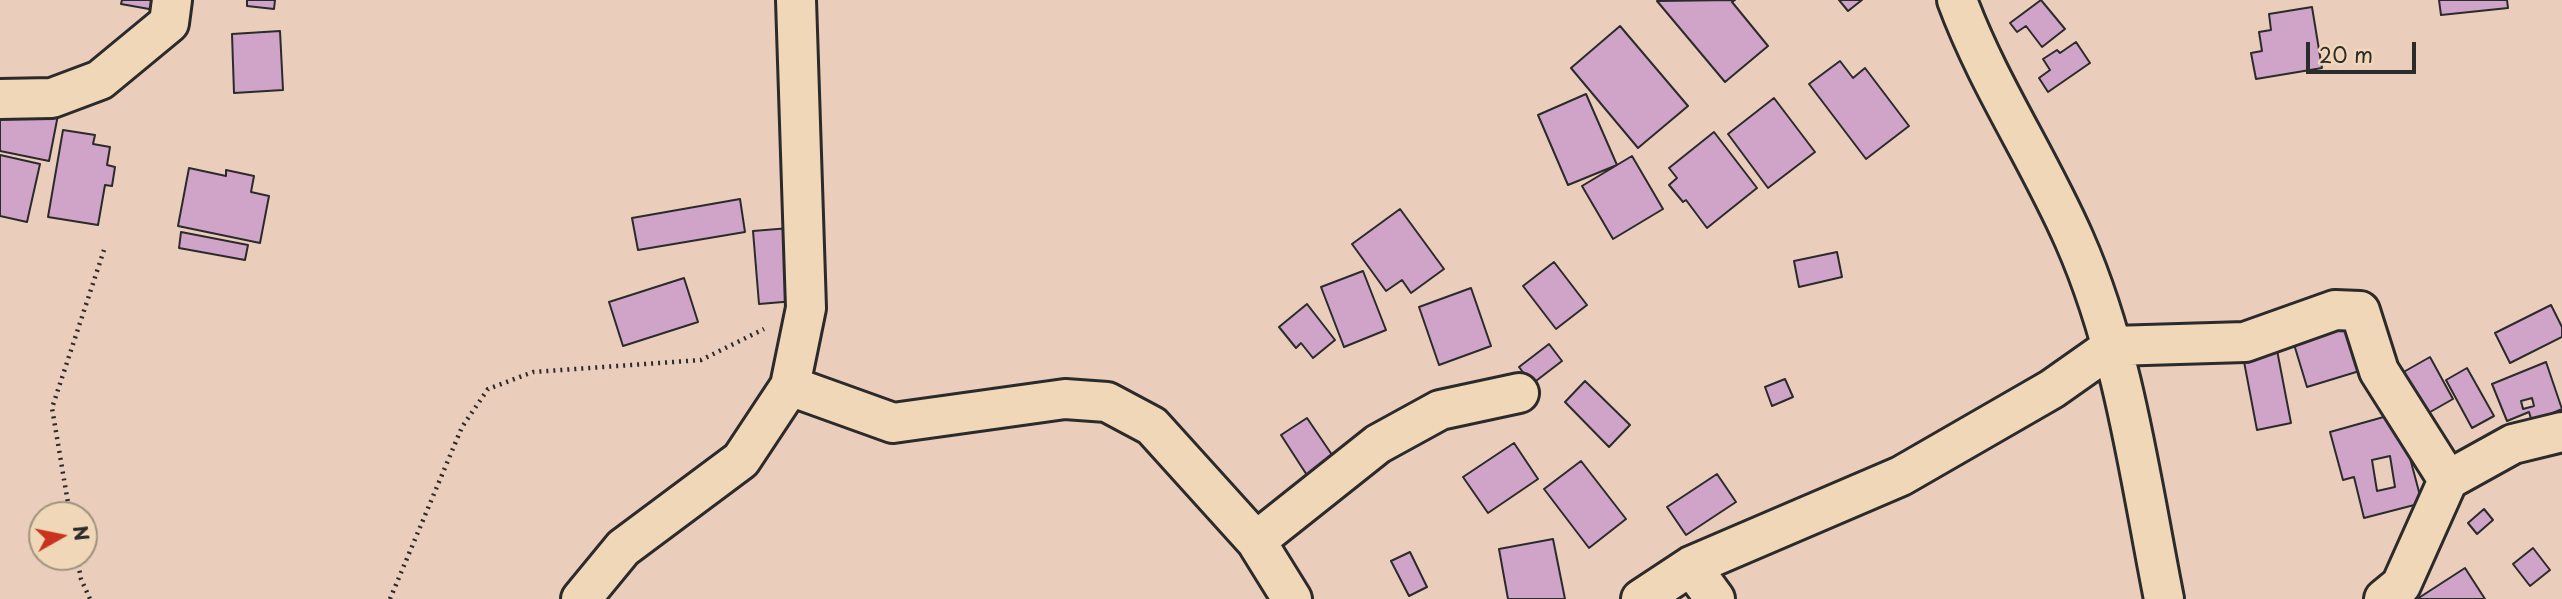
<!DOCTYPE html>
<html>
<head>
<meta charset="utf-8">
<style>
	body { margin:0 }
	#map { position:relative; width:2562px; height:599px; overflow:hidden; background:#eacdbb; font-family:"Playpen Sans",sans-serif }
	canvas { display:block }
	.north { position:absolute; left:28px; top:501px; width:70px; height:70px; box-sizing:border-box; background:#f0d7b8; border:2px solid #a19280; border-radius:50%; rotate:81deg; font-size:19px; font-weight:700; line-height:28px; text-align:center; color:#2b2b2b }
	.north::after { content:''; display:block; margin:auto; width:24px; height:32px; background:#c8321e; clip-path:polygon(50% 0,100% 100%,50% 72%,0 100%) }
	.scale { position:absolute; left:2306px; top:42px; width:110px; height:32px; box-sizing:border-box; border:4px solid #2b2b2b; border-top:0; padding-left:9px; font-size:21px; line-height:24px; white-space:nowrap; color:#2b2b2b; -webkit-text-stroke:5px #f0d7b8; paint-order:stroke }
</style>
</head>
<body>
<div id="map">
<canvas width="2562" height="599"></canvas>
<div class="north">N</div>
<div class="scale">20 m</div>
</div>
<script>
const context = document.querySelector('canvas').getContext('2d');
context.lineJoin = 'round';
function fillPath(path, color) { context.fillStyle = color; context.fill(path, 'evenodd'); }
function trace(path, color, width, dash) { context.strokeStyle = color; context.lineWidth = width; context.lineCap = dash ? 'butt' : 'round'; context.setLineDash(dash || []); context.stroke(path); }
const building = new Path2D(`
	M122,0H168L166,12L121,4Z
	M247,0H275L274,9L247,6Z
	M1735,0L1732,2L1768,46L1725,82L1657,1Z
	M1839,0H1862L1848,11Z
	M2041,0L2065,29L2042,47L2026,26L2017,32L2010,23Z
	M2439,0H2507L2508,8L2441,15Z
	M2312,7L2322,68L2256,79L2251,53L2262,51L2259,32L2271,30L2269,14Z
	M1620,26L1688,106L1638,148L1571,68Z
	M280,31L283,90L234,93L232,34Z
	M2076,42L2090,63L2048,92L2039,78L2050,70L2043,59L2057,50L2060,53Z
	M1840,61L1853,78L1865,68L1909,126L1866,159L1809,84Z
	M1586,94L1617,165L1568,185L1538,115Z
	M1774,98L1815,152L1768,188L1728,134Z
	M0,103L58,115L49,161L0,151Z
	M63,130L95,135L93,144L110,147L107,165L115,167L112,186L105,185L98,225L48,217Z
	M1714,132L1757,188L1707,228L1686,200L1683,202L1669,185L1677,178L1669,168Z
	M0,155L40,164L27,222L0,216Z
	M1632,156L1663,209L1613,239L1582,186Z
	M189,168L226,176V170L254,176L251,192L269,196L260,243L178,226Z
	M740,199L745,232L638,250L632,218Z
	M1400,209L1444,269L1411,293L1402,280L1386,291L1352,244Z
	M790,228L795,301L759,304L753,231Z
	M181,232L248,245L245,260L179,248Z
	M1837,252L1842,277L1799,287L1794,261Z
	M1554,262L1587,305L1556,329L1523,286Z
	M1363,271L1386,330L1344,347L1321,287Z
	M684,278L698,322L623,346L609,302Z
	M1471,288L1491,346L1439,365L1419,307Z
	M1307,304L1335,340L1313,358L1301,343L1296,348L1279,327Z
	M2551,305L2562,327V337L2510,363L2495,333Z
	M2353,323L2366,369L2307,387L2293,341Z
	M1549,344L1562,361L1532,384L1519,367Z
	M2276,345L2291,423L2257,430L2242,351Z
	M2430,357L2453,399L2416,420L2393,378Z
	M2546,362L2562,409L2532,422L2529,412L2507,421L2492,384ZM2532,398L2534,406L2523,409L2521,401Z
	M2467,368L2494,416L2472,428L2446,380Z
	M1785,379L1793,397L1772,406L1765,387Z
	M1585,381L1630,425L1609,447L1565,402Z
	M2398,413L2422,503L2364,518L2354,477L2343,480L2330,432ZM2390,456L2395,487L2377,491L2372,460Z
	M1307,418L1341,468L1314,486L1281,435Z
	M1514,443L1538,479L1488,513L1463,477Z
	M1581,461L1626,519L1589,548L1544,489Z
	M1717,474L1736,502L1686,535L1667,507Z
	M2484,509L2493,520L2477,534L2468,523Z
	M1553,539L1565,599H1508L1499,549Z
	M2533,548L2550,570L2530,586L2513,564Z
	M1410,552L1427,587L1409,596L1391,561Z
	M2465,568L2485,599H2417Z`);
fillPath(building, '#d0a4c8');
trace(building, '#2b2b2b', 2);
const minor = new Path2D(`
	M1957,0C1988,84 2038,157 2074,239C2124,352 2140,478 2164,599
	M0,99L52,98L100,80L169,23L172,0
	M790,386L893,423L1065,399L1107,402L1152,426L1256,541L1292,599
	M1256,541L1378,444L1440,410L1519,393
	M1691,566L1715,599
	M581,599L623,548L741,460L790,386L806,308L796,0
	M1641,599L1691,566L1901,476L2052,389L2113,346L2245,342L2335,310L2360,311L2379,371L2448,480
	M2384,599L2401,585L2448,480L2513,444L2562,432`);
trace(minor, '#2b2b2b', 44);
trace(new Path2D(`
	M70,515L52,408L104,250
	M77,557L81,579L90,599
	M390,599L462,427L488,389L533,372L701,360L764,329`), '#2b2b2b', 4.5, [2, 5]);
trace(minor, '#f0d7b8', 38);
</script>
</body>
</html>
